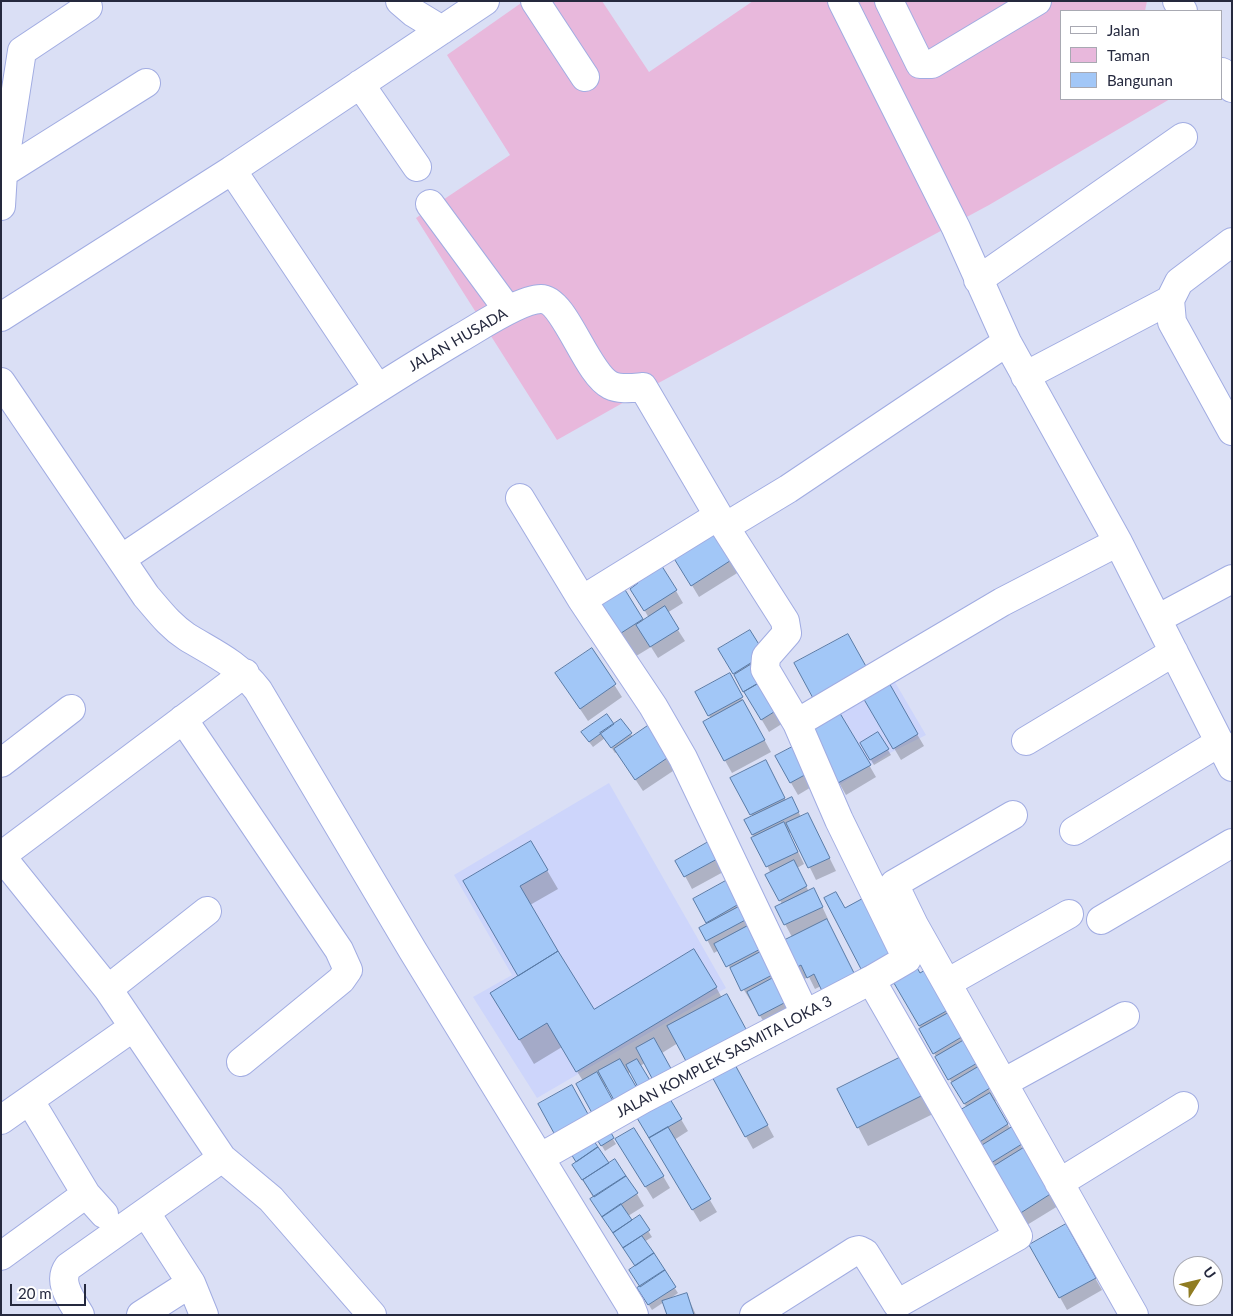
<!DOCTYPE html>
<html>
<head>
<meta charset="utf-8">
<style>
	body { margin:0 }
	#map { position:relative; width:1233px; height:1316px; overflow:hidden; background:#dadff5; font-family:Lato,sans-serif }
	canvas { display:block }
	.frame { position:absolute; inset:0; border:2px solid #25293e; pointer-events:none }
	.legend { position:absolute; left:1060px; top:10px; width:162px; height:90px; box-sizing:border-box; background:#fff; border:1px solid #a8a9b2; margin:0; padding:6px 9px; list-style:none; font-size:15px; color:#25293e }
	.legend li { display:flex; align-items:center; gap:10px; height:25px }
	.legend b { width:25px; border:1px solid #a8a9b2 }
	.north { position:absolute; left:1173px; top:1256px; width:50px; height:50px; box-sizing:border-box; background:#fff; border:1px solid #a8a9b2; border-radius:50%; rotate:54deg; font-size:14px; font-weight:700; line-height:20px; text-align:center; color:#25293e }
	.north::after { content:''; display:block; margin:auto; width:18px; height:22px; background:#907c22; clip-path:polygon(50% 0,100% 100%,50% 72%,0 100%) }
	.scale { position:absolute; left:10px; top:1284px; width:76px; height:22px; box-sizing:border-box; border:2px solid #25293e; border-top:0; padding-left:6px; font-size:15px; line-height:18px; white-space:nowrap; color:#25293e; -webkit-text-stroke:4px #fff; paint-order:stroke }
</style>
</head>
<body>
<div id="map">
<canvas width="1233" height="1316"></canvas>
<div class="frame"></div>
<ul class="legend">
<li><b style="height:6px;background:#fff"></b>Jalan</li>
<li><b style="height:14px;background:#e8b8dc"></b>Taman</li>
<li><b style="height:14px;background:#a2c7f7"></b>Bangunan</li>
</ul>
<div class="north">U</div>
<div class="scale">20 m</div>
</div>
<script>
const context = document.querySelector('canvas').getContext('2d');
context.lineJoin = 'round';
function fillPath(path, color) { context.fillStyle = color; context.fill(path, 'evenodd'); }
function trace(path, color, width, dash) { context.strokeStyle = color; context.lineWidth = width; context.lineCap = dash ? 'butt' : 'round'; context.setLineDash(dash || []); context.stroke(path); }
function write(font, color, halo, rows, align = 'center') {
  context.font = font + ' Lato,sans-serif'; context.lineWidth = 4; context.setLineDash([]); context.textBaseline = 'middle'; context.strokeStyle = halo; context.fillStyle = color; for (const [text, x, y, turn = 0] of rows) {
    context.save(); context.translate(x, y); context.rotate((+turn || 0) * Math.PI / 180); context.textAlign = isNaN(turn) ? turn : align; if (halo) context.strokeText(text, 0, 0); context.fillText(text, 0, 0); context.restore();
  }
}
fillPath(new Path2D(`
	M889,672L926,735L888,754L838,786L803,727Z
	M609,783L726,988L537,1098L473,997L512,975L454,875Z`), '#cdd5fb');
fillPath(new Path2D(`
	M524,1H602L649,72L753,1H1147L1145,11H1062V99H1170L989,205L651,387L557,440L416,218L510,155L447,55Z`), '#e8b8dc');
fillPath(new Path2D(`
	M715,526L742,570L699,597L679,564Z
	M618,582L643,622L649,618L639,601L676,591L683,603L667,613L685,641L658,658L651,647L633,658L609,621Z
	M750,632L788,720L769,732L720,650Z
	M592,650L622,697L588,721L564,685Z
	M729,675L771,752L732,773L704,723L711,719L696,693Z
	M887,683L924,746L901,760L864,697Z
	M838,711L876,777L846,795L808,729Z
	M614,725L631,734L633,738L652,725L679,767L643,791L617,752L615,753L605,738L593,747L586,738Z
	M878,734L891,755L874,765L861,744Z
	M776,757L818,783L798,795Z
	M772,774L786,801L798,811L801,817L814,827L836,871L816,880L792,831L789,833L804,864L797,868L809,892L820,902L828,919L827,920L821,986L815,989L809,977L802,980L795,968L792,937L776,907L782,904L767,876L771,874L746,820L753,817L732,778Z
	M531,843L558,889L530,905L594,1011L716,987L722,998L678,1043L662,1053L666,1094L688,1131L674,1140L717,1212L700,1222L635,1114L664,1097L645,1063L604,1088L583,1081L562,1047L534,1064L506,1017L520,976L464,882Z
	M709,843L725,871L692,889L677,861Z
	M730,880L792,1014L767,1027L719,950L714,953L701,928L708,924L694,900Z
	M926,970L985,1075L982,1077L996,1101L994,1102L1058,1206L1027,1225L961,1112L967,1108L934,1053L893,978L920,974Z
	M905,1056L935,1113L868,1146L858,1127Z
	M711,1074H740L774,1137L753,1149Z
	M605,1126L616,1144L605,1151L594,1133Z
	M589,1136L609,1165L637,1194L644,1206L628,1216L631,1222L639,1217L652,1237L644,1242L678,1293L668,1300L687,1295L696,1315H668L664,1302L652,1310L642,1294L636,1267L577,1171L578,1163L569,1149Z
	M624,1152L663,1176L670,1188L653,1199Z
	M1065,1226L1102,1290L1067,1310L1031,1245Z`), '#0003');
const building = new Path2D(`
	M715,524L736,557L691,586L670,552Z
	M658,560L677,590L644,611L630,589L638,583L633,575Z
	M619,580L643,619L618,635L594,596Z
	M665,606L679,629L650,647L636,625Z
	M750,630L765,654L733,674L718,649Z
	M848,634L868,670L814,700L794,663Z
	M592,648L616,684L580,709L555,673Z
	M755,662L765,679L743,692L734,675Z
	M730,673L743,697L708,716L695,692Z
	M765,680L782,707L761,720L744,692Z
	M888,681L918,734L893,749L862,696Z
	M743,700L765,740L724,761L703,722Z
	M838,710L871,765L838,783L806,729Z
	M607,714L614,724L589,742L581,732Z
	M621,719L632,733L611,748L600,733Z
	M652,723L673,754L635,780L614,749Z
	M878,732L889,749L870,760L860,743Z
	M798,744L812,771L790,783L775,756Z
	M766,760L785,798L750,815L730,778Z
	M792,797L799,812L752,835L744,820Z
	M808,813L830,858L808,868L786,823Z
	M784,822L798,852L766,867L751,838Z
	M531,841L548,870L520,886L558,951L518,976L463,881Z
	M710,841L719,858L684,877L675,861Z
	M794,860L807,886L779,901L765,875Z
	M731,878L744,901L706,923L693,899Z
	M814,888L823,907L784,925L775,907Z
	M836,892L845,908L869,895L898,950L861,969L824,898Z
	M744,904L751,917L706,941L699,928Z
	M827,919L855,975L822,991L814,974L807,978L801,965L794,969L781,942Z
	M755,922L768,945L726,967L714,944Z
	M768,948L780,971L741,991L730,968Z
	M694,949L717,987L576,1072L547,1023L519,1040L490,993L558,951L594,1009Z
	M915,964L920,973L927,969L950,1009L919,1026L891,978Z
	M773,978L786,1002L759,1016L747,992Z
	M727,994L747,1031L687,1063L667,1026Z
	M952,1011L965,1035L933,1054L919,1029Z
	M654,1038L674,1074L655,1084L636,1048Z
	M966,1039L979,1062L948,1080L935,1057Z
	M905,1055L925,1094L857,1128L837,1089Z
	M620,1059L638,1090L615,1102L598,1071Z
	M637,1059L651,1082L639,1089L626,1065Z
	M733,1061L768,1125L745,1137L710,1073Z
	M978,1067L990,1088L964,1104L951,1083Z
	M597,1072L613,1101L592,1113L576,1084Z
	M572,1085L589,1116L555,1135L538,1104Z
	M990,1093L1008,1124L978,1143L959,1111Z
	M667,1094L682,1119L649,1138L634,1113Z
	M606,1124L614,1138L601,1146L593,1133Z
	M668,1127L711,1199L692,1210L649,1138Z
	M1012,1127L1022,1144L991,1163L981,1146Z
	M634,1128L664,1176L645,1187L615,1139Z
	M589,1134L598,1147L576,1162L568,1149Z
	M598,1147L609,1163L582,1180L572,1165Z
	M1025,1147L1052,1193L1019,1214L991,1168Z
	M615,1159L626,1176L594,1197L583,1180Z
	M626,1176L638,1193L602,1217L590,1199Z
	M621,1204L632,1220L613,1233L602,1217Z
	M640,1215L650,1230L623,1248L613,1233Z
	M1066,1224L1096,1278L1059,1298L1029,1245Z
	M642,1236L654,1253L635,1266L623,1248Z
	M654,1253L665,1270L640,1287L629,1270Z
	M665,1270L676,1287L648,1305L637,1288Z
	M687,1293L694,1315H667L662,1301Z`);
fillPath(building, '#a2c7f7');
trace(building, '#597ba7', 1);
const minor = new Path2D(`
	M400,1L414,13L442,30
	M535,1L585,77
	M842,1L956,228L1007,342L1118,542L1232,767
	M889,1L920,64H932L1037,1
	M1177,1L1183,11
	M1222,72L1232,88
	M360,84L417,167
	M232,170L377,387
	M3,173L146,83
	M430,204L508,310
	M1,206L3,173L22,51L88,7
	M1232,242L1179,282L1170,300L1172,322L1232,431
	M978,280L1183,137
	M1,317L232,170L485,1
	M1025,376L1170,300
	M1,382L146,596C159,611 170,626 187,637C215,654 237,663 258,690L413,951L630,1305L634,1315
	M520,498L582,600L718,516
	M725,527L788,489L1007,342
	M121,559C233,484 344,407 460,338C478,328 520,299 541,299C565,299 586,373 610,385C620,390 632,388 643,387L725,527L785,621L787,633L766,657L765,669L797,723L839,820L907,959L871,980L643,1099L541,1157
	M582,600L653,706L683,758L805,1014
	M1157,619L1232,579
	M245,673L1,856L108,989L222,1158L271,1199L372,1315
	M183,719L339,950L348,970L341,980L241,1062
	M797,723L1002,602L1118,542
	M1026,741L1174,652
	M1,763L71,709
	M1013,815L894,884L914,925L1134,1315
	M1074,831L1220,742
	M1101,920L1232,843
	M947,983L1069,914
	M108,989L207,911
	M1003,1083L1125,1016
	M30,1101L86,1194L104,1214
	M1,1120L132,1028
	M1059,1183L1184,1106
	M146,1213L191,1283L204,1315
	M1,1256L86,1194
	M80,1315C72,1301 57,1282 68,1267L222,1158
	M141,1315L191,1283
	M754,1315L855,1251L859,1250L865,1253L897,1304L1018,1236L871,980`);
trace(minor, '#a1ace2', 30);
trace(minor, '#fff', 28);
write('15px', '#25293e', '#fff', [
	["JALAN HUSADA",458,340,-30],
	["JALAN KOMPLEK SASMITA LOKA 3",724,1057,-28]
]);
</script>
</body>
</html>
